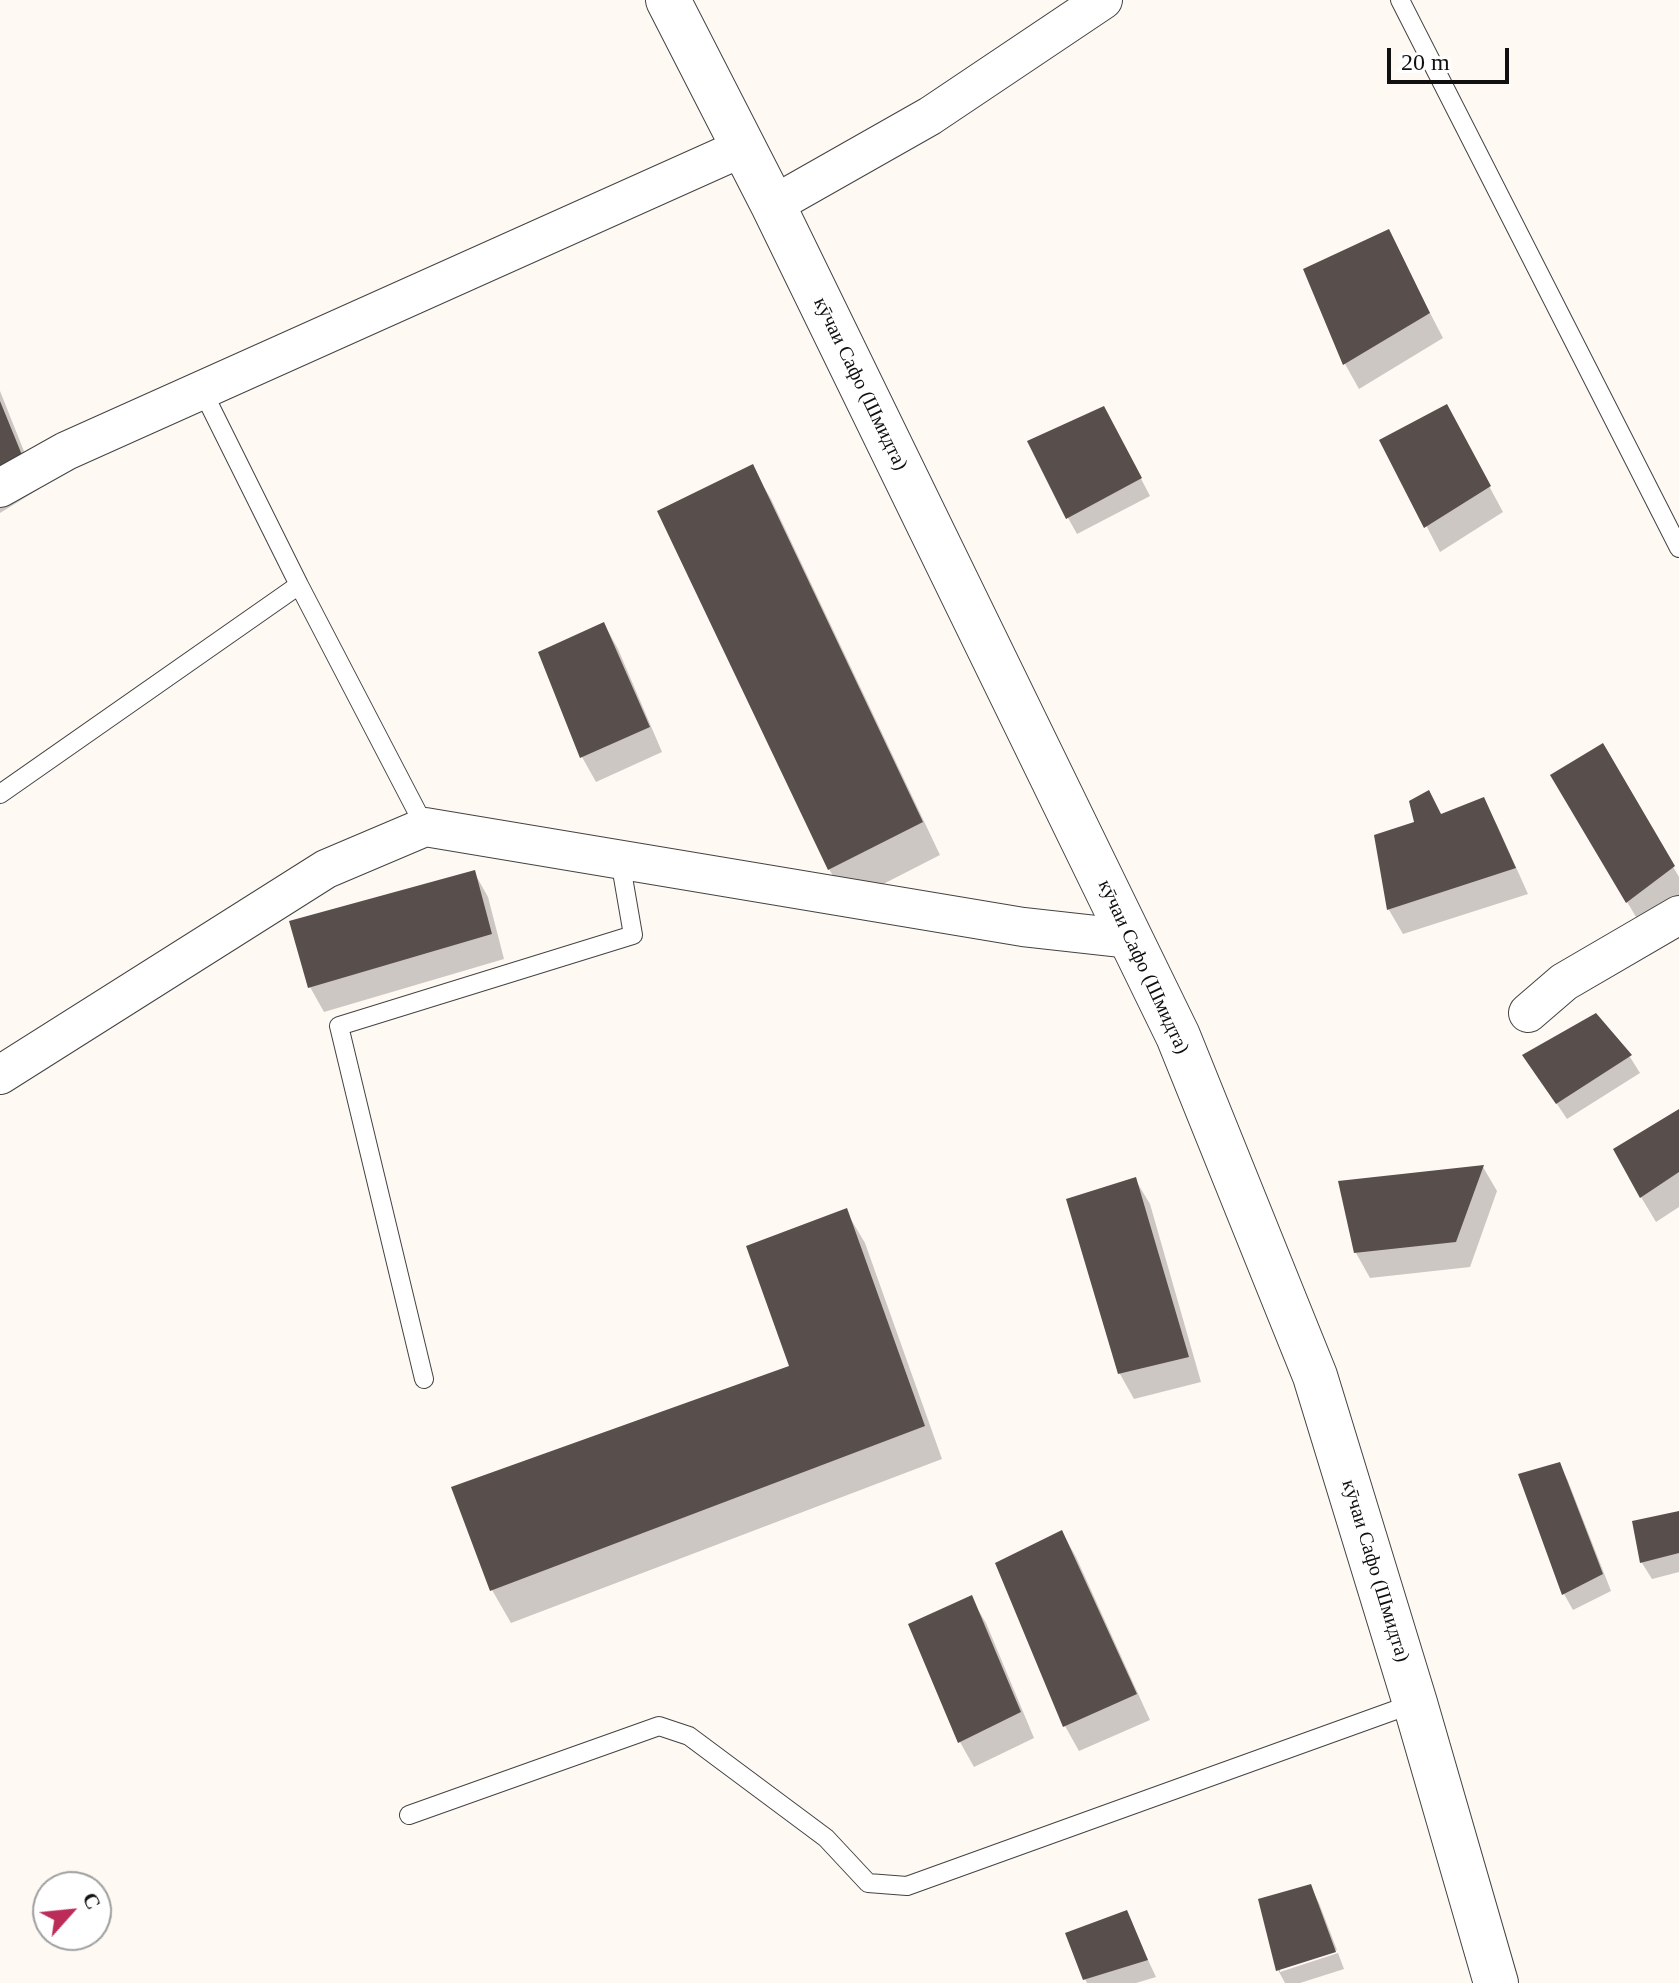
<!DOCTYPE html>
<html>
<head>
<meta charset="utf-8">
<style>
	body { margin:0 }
	#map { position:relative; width:1679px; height:1983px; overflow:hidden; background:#fff9f3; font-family:"Times New Roman",serif }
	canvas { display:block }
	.north { position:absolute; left:32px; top:1871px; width:80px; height:80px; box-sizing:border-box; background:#fff; border:2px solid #9f9f9f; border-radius:50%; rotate:63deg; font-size:22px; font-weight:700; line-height:32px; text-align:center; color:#101010 }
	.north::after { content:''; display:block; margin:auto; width:28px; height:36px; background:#bc2c59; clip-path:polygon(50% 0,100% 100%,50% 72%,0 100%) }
	.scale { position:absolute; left:1387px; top:48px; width:122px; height:36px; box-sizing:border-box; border:4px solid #101010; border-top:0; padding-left:10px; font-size:24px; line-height:28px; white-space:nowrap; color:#101010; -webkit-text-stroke:6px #fff; paint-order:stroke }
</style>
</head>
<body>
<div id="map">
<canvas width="1679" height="1983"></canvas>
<div class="north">С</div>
<div class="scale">20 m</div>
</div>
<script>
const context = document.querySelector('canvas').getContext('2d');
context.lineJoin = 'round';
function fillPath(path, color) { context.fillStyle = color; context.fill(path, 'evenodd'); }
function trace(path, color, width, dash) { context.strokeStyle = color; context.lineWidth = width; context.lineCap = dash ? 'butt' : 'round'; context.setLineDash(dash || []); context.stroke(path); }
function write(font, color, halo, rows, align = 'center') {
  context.font = font + ' "Times New Roman",serif'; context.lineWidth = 8; context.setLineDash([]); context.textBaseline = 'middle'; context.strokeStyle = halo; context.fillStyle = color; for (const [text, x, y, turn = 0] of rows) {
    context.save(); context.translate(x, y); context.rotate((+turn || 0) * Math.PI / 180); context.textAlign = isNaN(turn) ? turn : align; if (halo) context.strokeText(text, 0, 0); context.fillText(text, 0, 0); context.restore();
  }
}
fillPath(new Path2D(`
	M1388,232L1443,338L1359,389L1345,364Z
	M0,391L39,489L0,513Z
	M1113,425L1150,496L1077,534L1068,518Z
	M1460,432L1503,512L1440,552L1382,441Z
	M752,467L771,499L940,855L848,902L829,869L659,512Z
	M604,624L618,649L662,752L596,782L582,757L541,653Z
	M1603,746L1679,877V899L1642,927L1552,776Z
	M1483,800L1497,825L1528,894L1403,934L1389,910L1376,836L1442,816Z
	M474,872L488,897L504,959L324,1012L310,987Z
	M1596,1015L1630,1057L1640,1073L1567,1119L1525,1056Z
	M1679,1111V1207L1656,1222L1641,1197Z
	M1483,1167L1497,1191L1470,1267L1370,1278L1356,1253Z
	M1135,1179L1150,1204L1201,1382L1134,1399L1120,1374L1068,1200Z
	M846,1211L865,1243L942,1459L511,1623L492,1590L792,1368Z
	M1559,1464L1568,1481L1611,1591L1573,1610L1564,1594L1520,1475Z
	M1679,1513V1572L1652,1579L1642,1563L1634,1523Z
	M1062,1532L1076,1557L1150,1720L1079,1751L1065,1726L997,1564Z
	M971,1598L986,1623L1034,1738L974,1767L960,1742Z
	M1310,1886L1319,1903L1337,1950L1280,1968V1972L1338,1953L1344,1969L1300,1983H1285L1278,1970L1261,1900Z
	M1126,1913L1156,1977L1136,1983H1087L1085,1979Z`), '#0003');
fillPath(new Path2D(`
	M1389,229L1430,313L1343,365L1303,269Z
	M0,401L22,455L0,469Z
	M1447,404L1491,486L1424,528L1379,440Z
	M1104,406L1142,478L1066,519L1027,441Z
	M753,464L923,822L828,870L657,511Z
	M604,622L650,727L580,758L538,652Z
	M1603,743L1675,866L1626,903L1550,775Z
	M1429,790L1441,814L1484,797L1516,868L1387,910L1374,835L1414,822L1409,801Z
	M475,870L492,934L308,988L289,921Z
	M1596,1013L1632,1055L1556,1104L1522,1055Z
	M1679,1109V1172L1640,1198L1613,1149Z
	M1484,1165L1456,1242L1354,1253L1338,1181Z
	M1136,1177L1189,1357L1118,1374L1066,1199Z
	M847,1208L925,1426L490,1591L451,1487L789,1366L746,1246Z
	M1560,1462L1603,1574L1562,1595L1518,1474Z
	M1679,1511V1553L1640,1563L1632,1521Z
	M1062,1530L1137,1694L1063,1727L995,1563Z
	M972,1595L1021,1712L958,1743L908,1624Z
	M1311,1884L1336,1952L1276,1971L1258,1899Z
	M1127,1910L1148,1960L1083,1980L1065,1933Z`), '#584e4c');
const service = new Path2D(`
	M1400,0L1679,548
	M202,390L299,585
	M0,794L299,585L425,827
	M424,1379L339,1026L633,935L620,860
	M409,1815L659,1726L689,1736L826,1838L868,1883L907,1886L1415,1703`);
const minor = new Path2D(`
	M773,205L930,116L1103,0
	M0,488L66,451L744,147
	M1528,1013L1564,982L1679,915
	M0,1075L326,869L425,827L1023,927L1131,939`);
const tertiary = new Path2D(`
	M668,0L773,205L1178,1036L1315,1376L1415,1703L1496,1983`);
trace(service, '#434343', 20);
trace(minor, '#434343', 40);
trace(tertiary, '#434343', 46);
trace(service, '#fff', 18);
trace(minor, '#fff', 38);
trace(tertiary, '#fff', 44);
write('20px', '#101010', '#fff', [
	["кӯчаи Сафо (Шмидта)",860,384,64],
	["кӯчаи Сафо (Шмидта)",1143,967,65],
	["кӯчаи Сафо (Шмидта)",1375,1571,73]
]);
</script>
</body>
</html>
